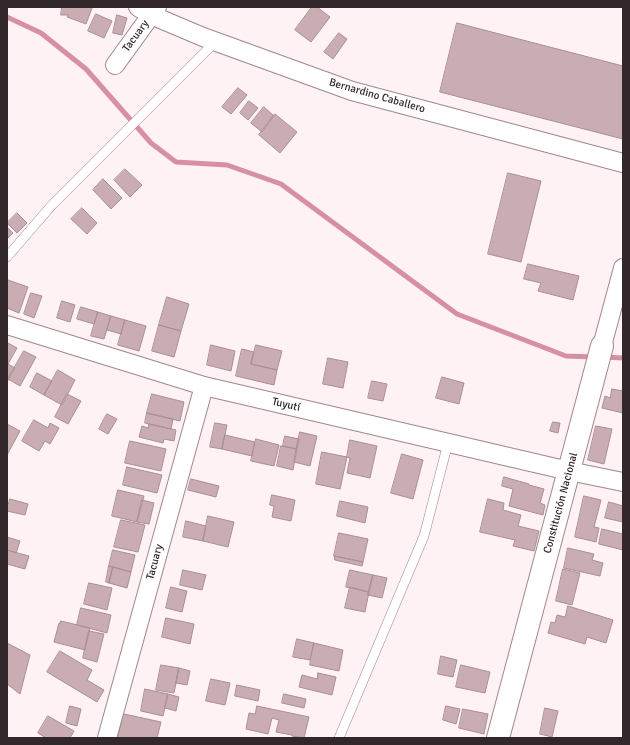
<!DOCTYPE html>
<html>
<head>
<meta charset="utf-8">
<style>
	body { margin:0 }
	#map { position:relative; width:630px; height:745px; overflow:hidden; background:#fef2f4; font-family:Signika,sans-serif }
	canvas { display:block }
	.frame { position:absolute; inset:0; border:8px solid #32272a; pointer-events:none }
</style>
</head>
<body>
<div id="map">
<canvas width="630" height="745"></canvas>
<div class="frame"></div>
</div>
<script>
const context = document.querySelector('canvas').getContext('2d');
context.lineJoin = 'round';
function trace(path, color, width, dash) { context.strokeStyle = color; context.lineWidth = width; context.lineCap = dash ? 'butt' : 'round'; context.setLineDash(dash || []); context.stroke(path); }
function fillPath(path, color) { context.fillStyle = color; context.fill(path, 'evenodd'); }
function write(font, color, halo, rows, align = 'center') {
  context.font = font + ' Signika,sans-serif'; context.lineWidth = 3; context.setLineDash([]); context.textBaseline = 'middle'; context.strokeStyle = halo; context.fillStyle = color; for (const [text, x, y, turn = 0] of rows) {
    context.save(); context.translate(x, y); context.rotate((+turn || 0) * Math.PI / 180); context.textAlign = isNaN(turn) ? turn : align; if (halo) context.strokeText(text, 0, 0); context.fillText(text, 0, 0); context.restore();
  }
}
trace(new Path2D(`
	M7,17L41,33L86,69L151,143L176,162L227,165L281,184L457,314L566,356L594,357
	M604,357L623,358`), '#d690a2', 5);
const building = new Path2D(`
	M62,7H90L92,8L86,24L67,17L68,15H61Z
	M312,7H317L330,17L311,42L295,30Z
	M96,14L112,21L104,38L88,31Z
	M117,15L127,18L122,35L113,33Z
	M457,23L623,66V139L440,92Z
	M339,33L347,39L333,59L324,52Z
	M238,88L247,95L231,114L222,107Z
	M249,101L258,108L248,120L240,113Z
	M264,107L274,116L262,132L251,123Z
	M275,114L297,132L280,153L259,135Z
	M125,169L142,185L130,197L114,180Z
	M508,173L541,181L521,262L488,254Z
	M103,179L122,198L111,209L93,190Z
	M82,208L97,223L87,234L71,219Z
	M17,213L27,223L17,233L7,223Z
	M7,227L13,233L7,239Z
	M528,264L579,276L573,300L538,291L541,283L524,279Z
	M8,280L28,287L19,313L7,308V282Z
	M31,293L42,296L34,318L24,314Z
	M167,297L189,304L181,331L159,325Z
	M62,301L75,305L70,322L57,318Z
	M81,307L98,312L94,324L77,319Z
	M98,312L111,316L104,339L91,336Z
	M111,316L125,320L121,334L107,330Z
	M125,320L146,326L139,351L118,345Z
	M159,325L181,331L174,357L152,351Z
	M8,343L17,348L8,364L15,368L7,382V345Z
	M211,345L235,351L231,371L207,365Z
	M256,345L282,351L277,370L251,364Z
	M242,349L254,352L251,364L277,370L274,385L236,376Z
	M24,351L36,357L20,386L8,379Z
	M328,358L348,362L343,388L323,384Z
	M58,370L75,380L62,405L44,395Z
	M37,373L52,381L44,395L30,387Z
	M442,377L464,383L459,404L436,398Z
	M372,381L387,384L383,401L368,398Z
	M612,389L623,391V413L602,408L605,396L610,398Z
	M67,394L81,401L68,424L55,417Z
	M152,394L184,402L180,421L147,413Z
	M147,413L173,419L171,429L145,423Z
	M107,414L117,419L108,434L99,429Z
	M34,420L48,428L50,423L59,428L50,444L45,441L39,451L22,441Z
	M553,422L560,423L558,433L550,431Z
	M215,423L227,425L222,449L210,447Z
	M7,424L20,431L7,455Z
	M149,424L176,430L174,441L164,439L163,443L139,437L142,426L148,428Z
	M596,426L612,429L604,464L588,460Z
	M300,432L317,436L310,466L294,462Z
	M225,435L255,442L252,456L222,449Z
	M285,436L299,439L297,449L283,446Z
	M256,439L279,445L274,466L251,461Z
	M350,440L377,446L370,478L347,473L350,458L347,457Z
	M130,441L166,449L161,471L125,463Z
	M281,446L297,449L293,470L277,466Z
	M322,452L347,457L340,489L316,484Z
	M402,454L423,460L413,499L391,493Z
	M127,467L162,475L157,493L123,485Z
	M504,477L529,484V485L544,489L540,503L545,505L543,515L509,506L513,489L502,486Z
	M191,479L219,486L216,497L188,490Z
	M118,490L144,496L137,522L112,516Z
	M272,495L295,500L291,521L272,517L274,506L270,505Z
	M584,496L601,500L594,527L599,528L596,542L575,537Z
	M10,499L28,504L25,515L7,511Z
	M488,499L504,503L503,510L521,515L518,526L539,531L534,551L513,546L515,540L480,532Z
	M142,500L154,503L149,524L137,522Z
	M340,501L368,507L365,523L337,516Z
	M609,502L623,506V522L605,518Z
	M208,516L234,522L228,547L203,541Z
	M121,520L145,525L138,552L114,547Z
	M186,521L206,526L203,541L183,537Z
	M602,529L623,534V550L599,544Z
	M339,533L368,539L363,562L334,556Z
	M7,537L20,541L16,553L7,550Z
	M568,548L594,554L592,560L603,563L600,576L564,568Z
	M7,550L29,556L25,569L7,564Z
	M113,550L135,555L131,572L109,566Z
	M335,556L363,562L362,566L335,560Z
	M109,566L113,567L109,583L106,582Z
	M113,567L131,572L127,588L109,583Z
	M563,569L580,573L572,605L556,601Z
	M183,570L206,575L202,590L180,585Z
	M350,570L373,575L369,592L346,587Z
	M373,575L387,578L382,598L368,595Z
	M89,583L112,588L107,610L84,604Z
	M171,587L187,591L182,612L166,608Z
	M350,587L369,592L365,612L345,608Z
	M568,606L613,620L606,643L587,637L585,644L548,633L551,622L555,623L557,615L565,617Z
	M81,608L111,615L107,633L77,625Z
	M166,618L194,624L190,644L162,637Z
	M61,621L90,628L85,650L54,642L59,623H60Z
	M89,631L104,634L97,662L83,658Z
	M297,639L314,643L310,660L293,657Z
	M7,643L30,655L20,694L7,684Z
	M314,643L343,650L339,671L310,665Z
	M60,651L92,670L87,680L104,690L97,702L47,672Z
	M441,656L457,660L453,677L438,674Z
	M161,665L179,668L174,693L156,690Z
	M461,665L490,672L485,693L456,687Z
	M179,668L190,671L187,685L176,683Z
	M318,673L336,677L332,695L299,687L302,675L317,679Z
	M211,679L230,683L225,705L206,701Z
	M237,685L260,690L258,701L235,696Z
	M145,689L168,694L163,716L141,711Z
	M168,694L179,697L176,711L165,708Z
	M284,694L306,699L304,708L282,703Z
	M70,706L81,709L77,726L66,723Z
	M257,706L309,717L304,738L292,736V735L276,732L279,720L272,718L268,734L246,729L249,713L255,714Z
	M446,706L460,709L456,724L443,720Z
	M545,708L558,711L552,737L540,734Z
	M463,709L488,714L484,734L459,728Z
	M124,714L161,722L157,738H118Z
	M48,716L74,731L70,738H46L38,733Z`);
fillPath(building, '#caacb3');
trace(building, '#aa8e94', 1);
const service = new Path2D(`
	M7,257L52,205L216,41
	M339,738L424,536L448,443`);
const minor = new Path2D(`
	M138,7L151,15L203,37L352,91L623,163
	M115,65L157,7
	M7,325L204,386L569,471L623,482
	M602,346L623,268
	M107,738L204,386`);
const tertiary = new Path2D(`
	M498,738L602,346`);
trace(service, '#a2868d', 10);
trace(minor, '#a2868d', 20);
trace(tertiary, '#a2868d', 24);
trace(service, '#fff', 9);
trace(minor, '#fff', 18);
trace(tertiary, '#fff', 22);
write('11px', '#32272a', '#fff', [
	["Tacuary",136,36,-54],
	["Bernardino Caballero",377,96,16],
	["Tuyutí",286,405,13],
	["Constitución Nacional",561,503,-75],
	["Tacuary",155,562,-75]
]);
</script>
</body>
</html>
